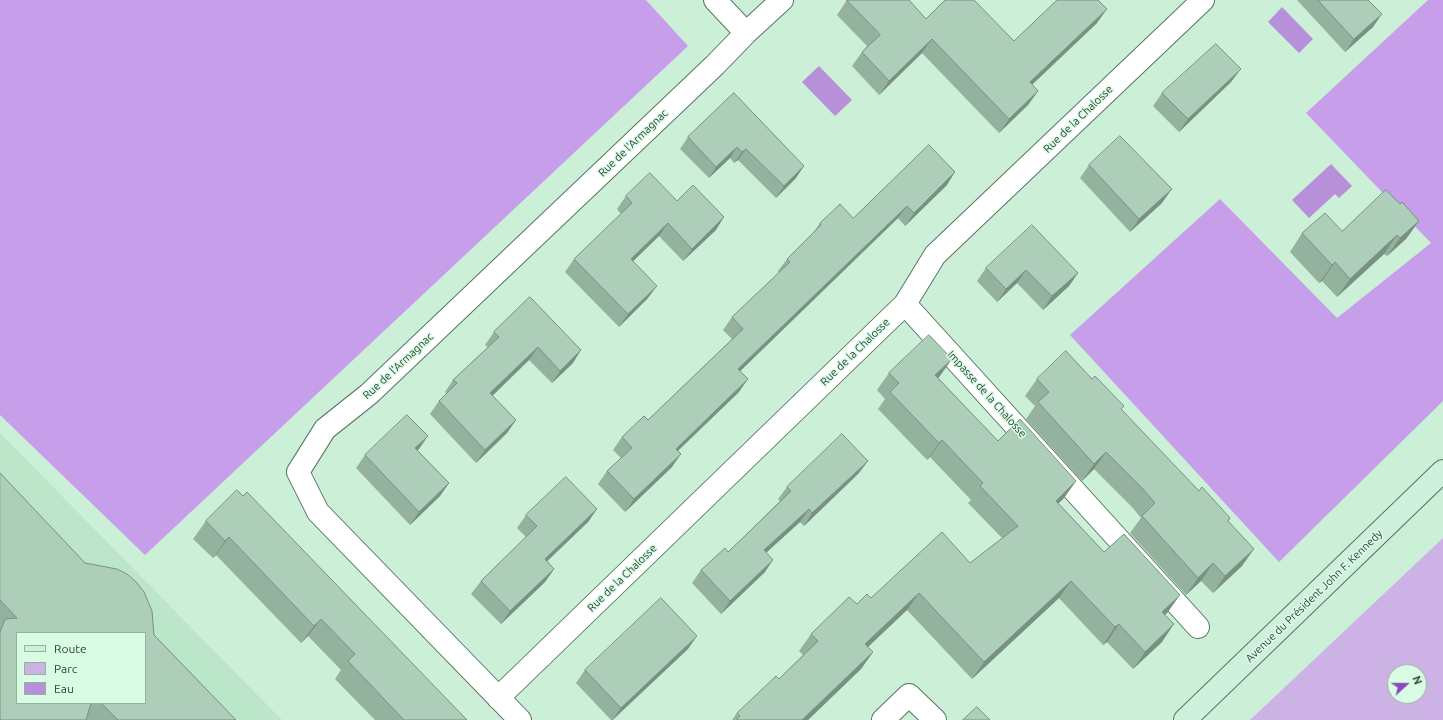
<!DOCTYPE html>
<html>
<head>
<meta charset="utf-8">
<style>
	body { margin:0 }
	#map { position:relative; width:1443px; height:720px; overflow:hidden; background:#ccefd8; font-family:Ubuntu,sans-serif }
	canvas { display:block }
	.legend { position:absolute; left:16px; top:632px; width:130px; height:72px; box-sizing:border-box; background:#d9fce5; border:1px solid #96b19f; margin:0; padding:5px 7px; list-style:none; font-size:12px; color:#324037 }
	.legend li { display:flex; align-items:center; gap:8px; height:20px }
	.legend b { width:20px; border:1px solid #96b19f }
	.north { position:absolute; left:1387px; top:664px; width:40px; height:40px; box-sizing:border-box; background:#d9fce5; border:1px solid #96b19f; border-radius:50%; rotate:69deg; font-size:11px; font-weight:700; line-height:16px; text-align:center; color:#324037 }
	.north::after { content:''; display:block; margin:auto; width:14px; height:18px; background:#8c48bc; clip-path:polygon(50% 0,100% 100%,50% 72%,0 100%) }
</style>
</head>
<body>
<div id="map">
<canvas width="1443" height="720"></canvas>
<ul class="legend">
<li><b style="height:5px;background:#cef0dd"></b>Route</li>
<li><b style="height:11px;background:#cdb2e6"></b>Parc</li>
<li><b style="height:11px;background:#b790d9"></b>Eau</li>
</ul>
<div class="north">N</div>
</div>
<script>
const context = document.querySelector('canvas').getContext('2d');
context.lineJoin = 'round';
function fillPath(path, color) { context.fillStyle = color; context.fill(path, 'evenodd'); }
function trace(path, color, width, dash) { context.strokeStyle = color; context.lineWidth = width; context.lineCap = dash ? 'butt' : 'round'; context.setLineDash(dash || []); context.stroke(path); }
function write(font, color, halo, rows, align = 'center') {
  context.font = font + ' Ubuntu,sans-serif'; context.lineWidth = 3; context.setLineDash([]); context.textBaseline = 'middle'; context.strokeStyle = halo; context.fillStyle = color; for (const [text, x, y, turn = 0] of rows) {
    context.save(); context.translate(x, y); context.rotate((+turn || 0) * Math.PI / 180); context.textAlign = isNaN(turn) ? turn : align; if (halo) context.strokeText(text, 0, 0); context.fillText(text, 0, 0); context.restore();
  }
}
fillPath(new Path2D(`
	M0,433L282,720H0ZM17,633H145V703H17Z`), '#bce6ca');
fillPath(new Path2D(`
	M1443,538V720H1250ZM1395,672H1419V696H1395Z`), '#cdb2e6');
fillPath(new Path2D(`
	M0,0H646L688,46L145,555L0,415Z
	M1428,0H1443V401L1279,562L1070,335L1220,199L1337,318L1431,243L1306,113Z`), '#c69ee9');
fillPath(new Path2D(`
	M1282,7L1313,39L1299,53L1268,22Z
	M819,66L852,100L835,116L802,82Z
	M1331,164L1352,186L1339,198L1335,194L1309,218L1292,200Z`), '#b790d9');
const minor = new Path2D(`
	M715,0L746,33
	M905,304L1198,627
	M498,698L905,304L935,255L1203,0
	M520,720L318,512L298,472L325,429L369,394L715,65L746,33L782,0
	M883,720L909,695L935,720`);
const secondary = new Path2D(`
	M1185,720L1443,471`);
trace(minor, '#567662', 24);
trace(secondary, '#567662', 24);
trace(minor, '#fff', 22);
trace(secondary, '#cef0dd', 22);
fillPath(new Path2D(`
	M847,0L926,19L1014,41L1097,23L1032,85L1038,91L1028,105L999,133L922,53L879,95L852,66L862,52L867,46L837,15Z
	M1297,0H1368L1373,27L1345,52Z
	M1231,82L1179,132L1153,106L1162,93Z
	M734,93L796,178L776,198L738,160L734,163L730,158L709,178L680,149L688,137Z
	M1089,165L1162,203L1130,232L1080,178Z
	M947,185L905,226L898,218L740,371L739,392L678,451L672,467L625,512L598,484L607,471L621,458L613,450L622,437L648,420L732,339L723,330L732,317L779,273L778,271L787,259L813,233L820,223L853,218Z
	M626,196L677,201L716,230L683,261L659,236L633,261L648,298L619,327L565,272L574,259L621,214L617,209Z
	M1400,204L1419,221L1406,239L1387,256L1384,254L1337,297L1322,281L1319,283L1290,252L1302,233L1342,231Z
	M986,268L1078,273L1069,286L1043,310L1017,283L997,302L977,281Z
	M530,297L573,363L552,383L529,360L492,396L516,420L507,433L476,463L430,414L439,401L447,394L445,392L453,380L488,347L485,345L494,332Z
	M889,373L940,376L938,378L998,441L1076,481L1064,498L1058,503L1104,552L1168,612L1165,615L1162,642L1133,669L1107,642L1103,645L1059,598L972,679L907,610L868,647L873,652L861,669L808,720H732L737,713L779,679L803,655L799,651L811,634L857,604L871,598L970,563L1002,538L968,503L971,500L930,457L927,460L878,409L885,399L877,390Z
	M1037,379L1121,410L1199,491L1230,518L1228,521L1242,566L1213,593L1201,581L1186,595L1130,533L1141,518L1132,507L1094,469L1082,481L1026,419L1035,406L1025,396Z
	M419,449L417,450L449,483L440,496L410,525L356,468L365,455Z
	M0,473L85,563L236,720H0ZM17,633L145,703H17Z
	M859,473L804,526L800,522L766,552L765,572L721,614L692,583L701,570L728,552L780,501L778,499L787,487Z
	M243,496L467,720H375L335,679L341,670L308,636L301,643L216,555L213,558L193,539L206,521Z
	M597,509L588,522L547,561L554,569L545,582L501,624L471,594L481,581L526,537L517,528L526,515Z
	M688,649L613,720H611L576,683L585,670Z`), '#95b29f');
fillPath(new Path2D(`
	M1107,9L1097,23L1020,96L1030,82Z
	M1382,14L1373,27L1345,52L1354,39Z
	M932,39L922,53L879,95L889,81Z
	M1241,69L1231,82L1179,132L1188,119Z
	M1038,91L1028,105L999,133L1009,119Z
	M737,147L730,158L709,178L716,167Z
	M746,149L738,160L734,163L742,152Z
	M804,166L796,178L776,198L784,186Z
	M955,172L947,185L905,226L914,213Z
	M1172,189L1162,203L1130,232L1139,219Z
	M907,206L898,218L729,382L738,369Z
	M724,217L716,230L683,261L692,249Z
	M1419,221L1406,239L1387,256L1400,238Z
	M668,223L659,236L622,272L631,259Z
	M1397,235L1384,254L1337,297L1350,279Z
	M1335,262L1322,281L1319,283L1332,265Z
	M1026,270L1017,283L997,302L1006,289Z
	M1078,273L1069,286L1043,310L1052,296Z
	M657,286L648,298L619,327L628,314Z
	M538,347L529,360L482,406L490,393Z
	M581,350L573,363L552,383L560,371Z
	M952,359L940,376L923,392L935,375Z
	M748,379L739,392L667,461L676,449Z
	M516,420L507,433L476,463L485,450Z
	M428,436L419,449L406,461L415,448Z
	M942,440L930,457L927,460L939,443Z
	M1106,452L1094,469L1082,481L1094,464Z
	M681,454L672,467L625,512L634,499Z
	M868,461L859,473L804,526L812,513Z
	M1076,481L1064,498L1044,518L1056,501Z
	M449,483L440,496L410,525L419,512Z
	M597,509L588,522L536,572L545,559Z
	M809,509L800,522L755,563L764,550Z
	M229,537L216,555L213,558L225,541Z
	M1254,549L1242,566L1213,593L1225,576Z
	M773,560L765,572L721,614L730,601Z
	M1213,563L1201,581L1186,595L1198,578Z
	M554,569L545,582L501,624L510,611Z
	M1071,581L1059,598L972,679L984,662Z
	M919,593L907,610L853,661L865,644Z
	M1180,595L1168,612L1150,629L1162,612Z
	M321,619L308,636L301,643L314,626Z
	M1119,624L1107,642L1103,645L1115,627Z
	M1174,624L1162,642L1133,669L1145,652Z
	M697,636L688,649L612,720L621,708Z
	M873,652L861,669L808,720H802Z`), '#799182');
const building = new Path2D(`
	M847,0H909L926,19L945,0H974L1014,41L1057,0H1098L1107,9L1030,82L1038,91L1009,119L932,39L889,81L862,52L880,35Z
	M1318,0H1368L1382,14L1354,39Z
	M1216,44L1241,69L1188,119L1162,93Z
	M734,93L804,166L784,186L746,149L742,152L737,147L716,167L688,137Z
	M1120,136L1172,189L1139,219L1089,165Z
	M929,145L955,172L914,213L907,206L738,369L748,379L676,449L681,454L634,499L607,471L632,448L622,437L644,416L648,420L743,329L732,317L790,262L787,259L821,225L820,223L840,204L853,218Z
	M650,173L677,201L693,185L724,217L692,249L668,223L631,259L657,286L628,314L574,259L632,203L626,196Z
	M1386,190L1400,204L1402,202L1419,221L1400,238L1397,235L1350,279L1335,262L1332,265L1302,233L1325,213L1342,231Z
	M1032,225L1078,273L1052,296L1026,270L1006,289L986,268Z
	M530,297L581,350L560,371L538,347L490,393L516,420L485,450L439,401L457,383L453,380L499,337L494,332Z
	M929,335L952,359L935,375L998,441L1020,419L1076,481L1056,501L1104,552L1124,534L1180,595L1162,612L1174,624L1145,652L1119,624L1115,627L1071,581L984,662L919,593L865,644L873,652L802,720H736L740,716L737,713L776,676L779,679L818,641L811,634L849,597L857,604L867,594L871,598L942,532L970,563L1018,526L980,486L983,483L942,440L939,443L890,392L899,383L889,373Z
	M1066,351L1092,379L1095,376L1124,406L1121,409L1199,491L1202,487L1230,518L1228,521L1254,549L1225,576L1213,563L1198,578L1142,516L1155,503L1144,490L1106,452L1094,464L1038,402L1049,392L1037,379Z
	M407,415L428,436L415,448L449,483L419,512L365,455Z
	M842,434L868,461L812,513L809,509L764,550L773,560L730,601L701,570L725,548L728,552L748,533L791,491L787,487Z
	M0,473L85,563L117,569L127,574L136,582L144,592L152,611L154,635L236,720H118L101,703H145V633H17V703H91L86,720H0V632L5,619L17,618L0,600Z
	M566,477L597,509L545,559L554,569L510,611L481,581L537,526L526,515Z
	M237,490L243,496L247,492L467,720H404L348,661L355,654L321,619L314,626L229,537L225,541L206,521Z
	M661,598L697,636L621,708L585,670Z
	M977,707L990,720H963Z`);
fillPath(building, '#adcfb9');
trace(building, '#799182', 1);
write('11px', '#324037', '#d9fce5', [
	["Rue de la Chalosse",1078,119,-44],
	["Rue de l'Armagnac",633,143,-44],
	["Rue de la Chalosse",855,352,-44],
	["Rue de l'Armagnac",398,366,-43],
	["Impasse de la Chalosse",987,394,48],
	["Rue de la Chalosse",622,578,-44],
	["Avenue du Président John F. Kennedy",1314,596,-44]
]);
</script>
</body>
</html>
